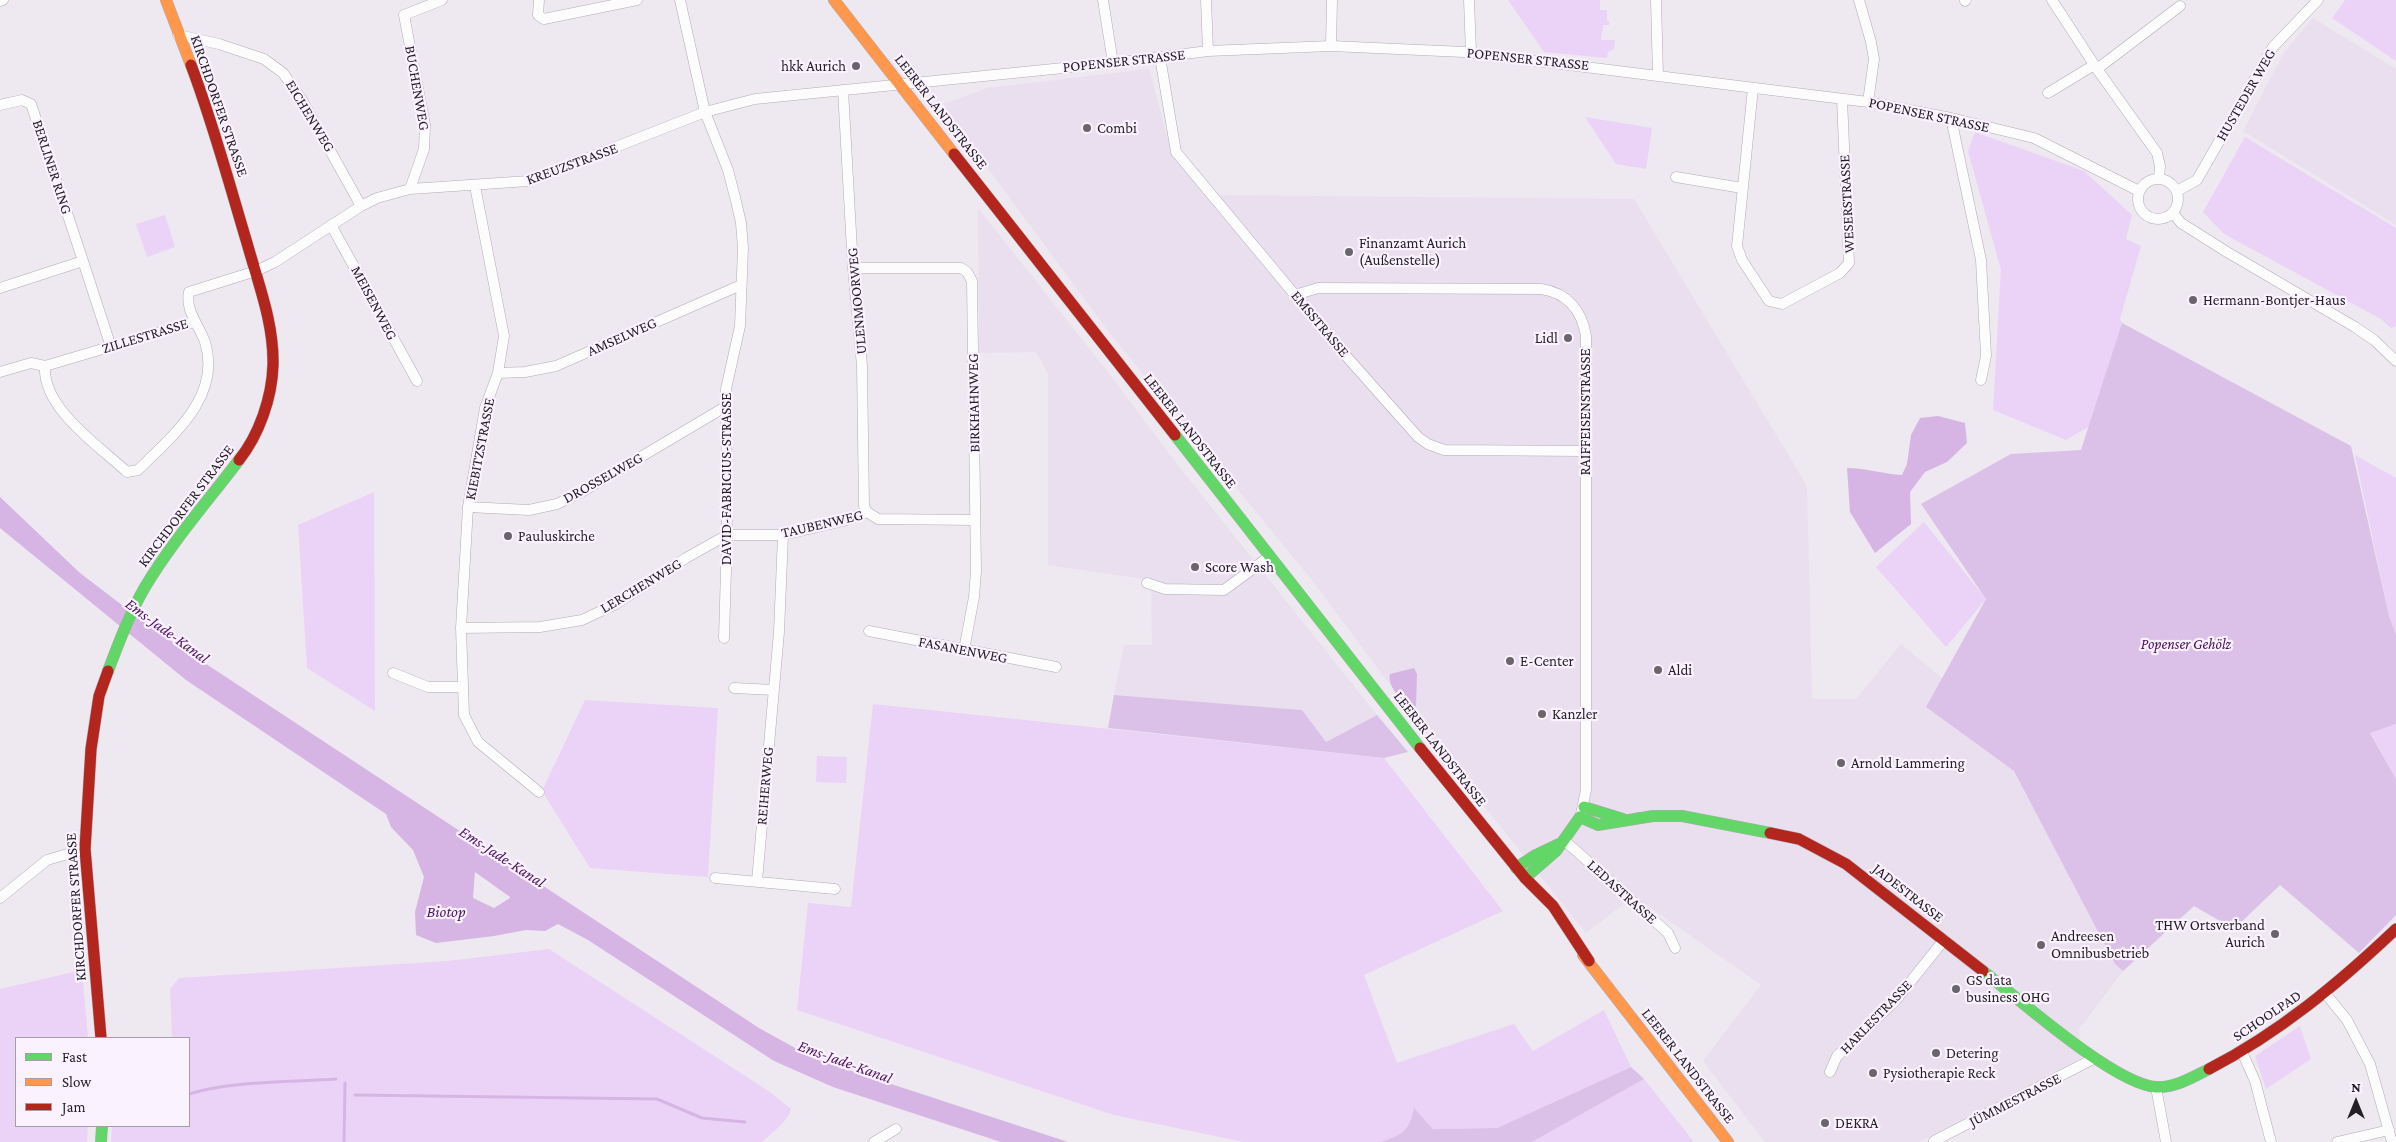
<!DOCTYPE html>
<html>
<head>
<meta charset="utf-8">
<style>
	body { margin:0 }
	#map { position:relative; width:2396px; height:1142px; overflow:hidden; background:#eee8f0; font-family:"Crimson Pro",serif }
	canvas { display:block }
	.legend { position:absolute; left:15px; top:1037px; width:175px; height:90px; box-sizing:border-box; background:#fbf2ff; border:1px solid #a59ea8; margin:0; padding:6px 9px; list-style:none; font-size:15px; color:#231f25 }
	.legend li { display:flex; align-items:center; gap:10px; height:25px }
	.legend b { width:25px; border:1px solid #a59ea8 }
	.north { position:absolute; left:2331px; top:1077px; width:50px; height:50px; -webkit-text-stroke:4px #fbf2ff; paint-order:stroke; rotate:0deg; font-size:14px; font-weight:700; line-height:20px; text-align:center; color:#231f25 }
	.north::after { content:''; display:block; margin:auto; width:18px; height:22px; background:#231f25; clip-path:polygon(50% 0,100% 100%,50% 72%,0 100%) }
</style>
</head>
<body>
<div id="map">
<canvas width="2396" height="1142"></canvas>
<ul class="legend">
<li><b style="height:6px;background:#63d668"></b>Fast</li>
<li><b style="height:6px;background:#ff974d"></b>Slow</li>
<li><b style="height:6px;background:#b3261e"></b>Jam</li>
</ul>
<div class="north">N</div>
</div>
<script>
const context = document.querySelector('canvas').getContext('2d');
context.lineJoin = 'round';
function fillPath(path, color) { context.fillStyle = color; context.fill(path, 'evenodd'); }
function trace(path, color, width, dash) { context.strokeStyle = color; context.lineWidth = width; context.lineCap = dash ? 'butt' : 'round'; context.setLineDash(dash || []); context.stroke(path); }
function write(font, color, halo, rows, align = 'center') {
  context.font = font + ' "Crimson Pro",serif'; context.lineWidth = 4.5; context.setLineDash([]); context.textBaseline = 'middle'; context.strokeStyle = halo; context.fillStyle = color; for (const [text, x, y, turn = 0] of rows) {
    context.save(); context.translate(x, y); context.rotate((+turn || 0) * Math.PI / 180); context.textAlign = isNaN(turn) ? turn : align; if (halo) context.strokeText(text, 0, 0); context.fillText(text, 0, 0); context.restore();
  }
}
fillPath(new Path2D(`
	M2313,18L2396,69V225L2243,131L2284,52Z
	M1149,69L1172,154L1206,195L1634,199L1807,486L1812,699H1856L1901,644L1942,678L1927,707L2014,771L2115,963L2123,971L2079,1029L2081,1058L1919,1142H1765L1703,1061L1761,985L1634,896L1586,933L1435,745L1311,579L1108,331L945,110L944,104L987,88Z
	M978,208L1107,371L1173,459L1377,715L1326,742L1302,710L1114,695L1124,645H1152L1151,580L1048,565V374L1036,352L979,353Z`), '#eadfef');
fillPath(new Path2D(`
	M1508,0H1600V10H1607V21H1609V25H1603L1601,40H1615L1614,49L1608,52L1607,58L1544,52Z
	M2345,0H2396V61L2332,18Z
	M1585,117L1652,128L1646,169L1616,164Z
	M1975,132L2084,171L2132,215L2126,239L2141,246L2120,319L2122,323L2090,426L2066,440L1993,410L2001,270L1968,151Z
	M2245,137L2396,228V326L2391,328L2381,319L2224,234L2203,212Z
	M165,215L175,247L147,257L136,224Z
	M2355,455L2396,478V635L2389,616Z
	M374,492L375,711L307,668L298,525Z
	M1924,522L1986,599L1946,647L1876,567Z
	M585,700L718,708L708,877L590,868L542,791Z
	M873,704L1384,758L1503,911L1364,975L1397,1063L1514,1024L1533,1051L1604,1010L1631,1067L1497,1128L1433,1129L1414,1109C1409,1132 1402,1136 1380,1142H1244L1114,1115L797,1010L808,903L851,907Z
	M2396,724V779L2370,732Z
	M817,756L847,757L846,783L816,782Z
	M549,949L767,1090L791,1109C787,1123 773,1131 762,1142H111L112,1126H189V1038H172L170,989L179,978L448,961Z
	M82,970L88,1038H16V1126H88L87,1142H0V989Z
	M2300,1026L2311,1059L2266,1089L2255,1056Z
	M1644,1079L1694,1142H1532Z`), '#ebd3f7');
fillPath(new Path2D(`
	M2122,323L2351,446L2389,616L2396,635V724L2370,733L2396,779V915L2359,953L2280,885L2234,929L2194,906L2123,971L2115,964L2014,771L1926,707L1986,599L1921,504L2011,454L2081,450Z
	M1114,695L1302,710L1326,742L1377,715L1408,752L1384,758L1108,728Z
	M1631,1067L1644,1079L1532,1142H1380C1403,1135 1409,1131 1414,1108L1433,1129L1497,1128Z`), '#dbc0e7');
fillPath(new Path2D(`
	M1938,416L1965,423L1967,443L1947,462L1925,472L1910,492L1911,524L1875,553L1850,512L1847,468C1866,468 1883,474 1902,475L1907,464L1911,435L1920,418Z
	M0,497L80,573L156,631L759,1028L815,1059L1068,1142H1001L833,1087L774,1061L588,940L558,924L545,931L526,930L494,936L436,943L416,935L415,912L424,877L413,850L391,827L386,814L186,680L0,528ZM475,872L510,897V898L494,908L473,898Z
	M1414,668L1417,674L1416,706L1408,708C1401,699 1387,686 1390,674Z`), '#d6b5e5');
trace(new Path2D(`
	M189,1094C230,1081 291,1082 336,1079
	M355,1095L657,1099L702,1118L745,1122
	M344,1142L345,1083`), '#d6b5e5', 3);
const street = new Path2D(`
	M539,0L538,15L544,19L637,0
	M680,0L705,112L728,170L736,201L741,223L743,248L740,326L726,389L727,535L724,638
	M1103,0L1113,63
	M1206,0L1208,51
	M1469,0L1471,52
	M1656,0L1658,75
	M1859,0L1871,42L1874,59L1868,102
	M2052,0L2097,69L2157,153L2160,166L2159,179
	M0,1L3,0
	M1965,1L1966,0
	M178,35L219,44L264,59L283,73L302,100L361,206
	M1331,46L1332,0
	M1160,57L1176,152L1339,348L1418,437L1428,444L1444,450L1585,451
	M2097,69L2180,6
	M1753,88L1737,246L1742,260L1769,301L1782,304L1840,273L1849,263L1842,99
	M843,90L853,268L862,366L864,506L867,512
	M2048,93L2094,65
	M0,105L22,100L31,104L83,261
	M1951,118L1981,260L1986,356L1981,380
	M1676,177L1742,188
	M2138 199a20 20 0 1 1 40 0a20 20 0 1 1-40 0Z
	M475,186L504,336L498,373L485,408L468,507L461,628L464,715L478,742L539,792
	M410,189L424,149L425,125L404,15L442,0
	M2177,191L2197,180L2273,47L2318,0
	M2173,213L2181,223L2227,252L2355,327L2374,340L2396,361
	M331,225L417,381
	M853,268H961L967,272L972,281L976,571L974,597L964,650
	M0,288L83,261L111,347
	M1295,295L1318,288L1541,289C1568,293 1582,311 1586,336V790L1581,814
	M45,366C42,408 99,446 127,472L138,470C172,436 222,397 205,342C199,325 185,311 189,292L256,271L275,262L361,206L377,198L410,189L529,181L705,112L755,99L1113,63L1208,51L1331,46L1464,52L1868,102L1951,118L2034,138L2139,191
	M0,372L31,363L45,366L194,322
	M498,373L525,372L556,366L741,285
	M468,507L529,510L557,504L585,490L725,407
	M1147,583L1165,589L1224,590L1270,556
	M461,628L540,627L582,620L616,604L686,558L727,535H783L843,521L867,512L878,519L975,520
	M869,631L1056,667
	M393,673L428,687H463
	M734,688L774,690
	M1564,840L1668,933L1675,948
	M715,878L835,889
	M757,881L779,632L783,535
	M0,898L47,860L85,849
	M2325,993L2347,1020L2370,1064L2392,1142
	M2242,1052L2255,1081L2271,1142
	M1830,1072L1837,1056L1895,1001L1944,940
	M2156,1087L2166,1142
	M1934,1141L2095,1058
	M874,1142L896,1129
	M2337,1142L2389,1130`);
const fast = new Path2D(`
	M1175,435L1420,748
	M108,671C119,642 130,613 145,587C172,542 207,502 239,460
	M1584,807L1623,819
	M1516,868L1534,856L1559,844
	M1525,878L1556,851L1580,817L1598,825L1653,816H1682L1770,833
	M1983,971C2019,999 2114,1084 2156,1087C2175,1088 2193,1077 2209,1069
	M101,1142L102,1126`);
const slow = new Path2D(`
	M166,0L191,65
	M834,0L954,154
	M1583,955L1728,1142`);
const jam = new Path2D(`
	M191,65C213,123 229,183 247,243C258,283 274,323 273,365C272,398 259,435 239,460
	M954,154L1175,435
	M1420,748L1525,878L1553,906L1589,961
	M1770,833L1799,839L1846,864L1983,971
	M101,1038L85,849L91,749L99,696L108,671
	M2209,1069C2279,1033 2339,983 2396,929`);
trace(street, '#b0acb2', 11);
trace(fast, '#b0acb2', 12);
trace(slow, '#b0acb2', 12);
trace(jam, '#b0acb2', 12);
trace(street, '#fcfcfd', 10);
trace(fast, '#63d668', 11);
trace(slow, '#ff974d', 11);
trace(jam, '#b3261e', 11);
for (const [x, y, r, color] of [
	[856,66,5,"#6a656c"],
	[1087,128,5,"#6a656c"],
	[1349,252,5,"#6a656c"],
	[2193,300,5,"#6a656c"],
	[1568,338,5,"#6a656c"],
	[508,536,5,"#6a656c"],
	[1195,567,5,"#6a656c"],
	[1510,661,5,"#6a656c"],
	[1658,670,5,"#6a656c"],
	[1542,714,5,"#6a656c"],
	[1841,763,5,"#6a656c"],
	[2275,934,5,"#6a656c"],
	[2041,945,5,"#6a656c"],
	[1956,989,5,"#6a656c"],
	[1936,1053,5,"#6a656c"],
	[1873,1073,5,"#6a656c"],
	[1825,1123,5,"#6a656c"]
]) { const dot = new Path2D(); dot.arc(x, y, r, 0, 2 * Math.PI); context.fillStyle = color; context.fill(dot); trace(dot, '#fbf2ff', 2); }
write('15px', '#231f25', '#fbf2ff', [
	["POPENSER STRASSE",1528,59,6],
	["POPENSER STRASSE",1124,61,-6],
	["BUCHENWEG",417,88,80],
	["HUSTEDER WEG",2246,95,-60],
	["KIRCHDORFER STRASSE",219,106,71],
	["LEERER LANDSTRASSE",941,112,52],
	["POPENSER STRASSE",1929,115,12],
	["EICHENWEG",310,116,59],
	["KREUZSTRASSE",572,164,-20],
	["BERLINER RING",52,167,72],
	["WESERSTRASSE",1847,204,-93],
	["ULENMOORWEG",857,301,-95],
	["MEISENWEG",374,303,62],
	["EMSSTRASSE",1320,324,50],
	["ZILLESTRASSE",145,336,-17],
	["AMSELWEG",622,337,-24],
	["BIRKHAHNWEG",974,403,-91],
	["RAIFFEISENSTRASSE",1585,412,-90],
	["LEERER LANDSTRASSE",1190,431,52],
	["KIEBITZSTRASSE",480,449,-79],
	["DROSSELWEG",603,478,-29],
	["DAVID-FABRICIUS-STRASSE",726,479,-90],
	["KIRCHDORFER STRASSE",186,506,-53],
	["TAUBENWEG",822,524,-13],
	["LERCHENWEG",641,586,-31],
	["FASANENWEG",963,650,11],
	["LEERER LANDSTRASSE",1440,749,52],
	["REIHERWEG",765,786,-85],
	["LEDASTRASSE",1622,892,42],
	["JADESTRASSE",1908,893,38],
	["KIRCHDORFER STRASSE",76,907,-94],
	["SCHOOLPAD",2267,1016,-34],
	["HARLESTRASSE",1876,1017,-46],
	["LEERER LANDSTRASSE",1688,1066,52],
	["JÜMMESTRASSE",2015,1100,-27]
]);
write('15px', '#231f25', '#fbf2ff', [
	["hkk Aurich",846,66,"right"],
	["Combi",1097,128],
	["Finanzamt Aurich",1359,243],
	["(Außenstelle)",1359,260],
	["Hermann-Bontjer-Haus",2203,300],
	["Lidl",1558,338,"right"],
	["Pauluskirche",518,536],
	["Score Wash",1205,567],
	["E-Center",1520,661],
	["Aldi",1668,670],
	["Kanzler",1552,714],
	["Arnold Lammering",1851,763],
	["THW Ortsverband",2265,925,"right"],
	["Aurich",2265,942,"right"],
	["Andreesen",2051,936],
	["Omnibusbetrieb",2051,953],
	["GS data",1966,980],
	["business OHG",1966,997],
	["Detering",1946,1053],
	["Pysiotherapie Reck",1883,1073],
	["DEKRA",1835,1123]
], 'left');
write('italic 15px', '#480f5c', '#fbf2ff', [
	["Popenser Gehölz",2186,644]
]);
write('italic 16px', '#4d1662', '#fbf2ff', [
	["Ems-Jade-Kanal",167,631,36],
	["Ems-Jade-Kanal",502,857,33],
	["Biotop",446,912],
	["Ems-Jade-Kanal",845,1062,20]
]);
</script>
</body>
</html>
